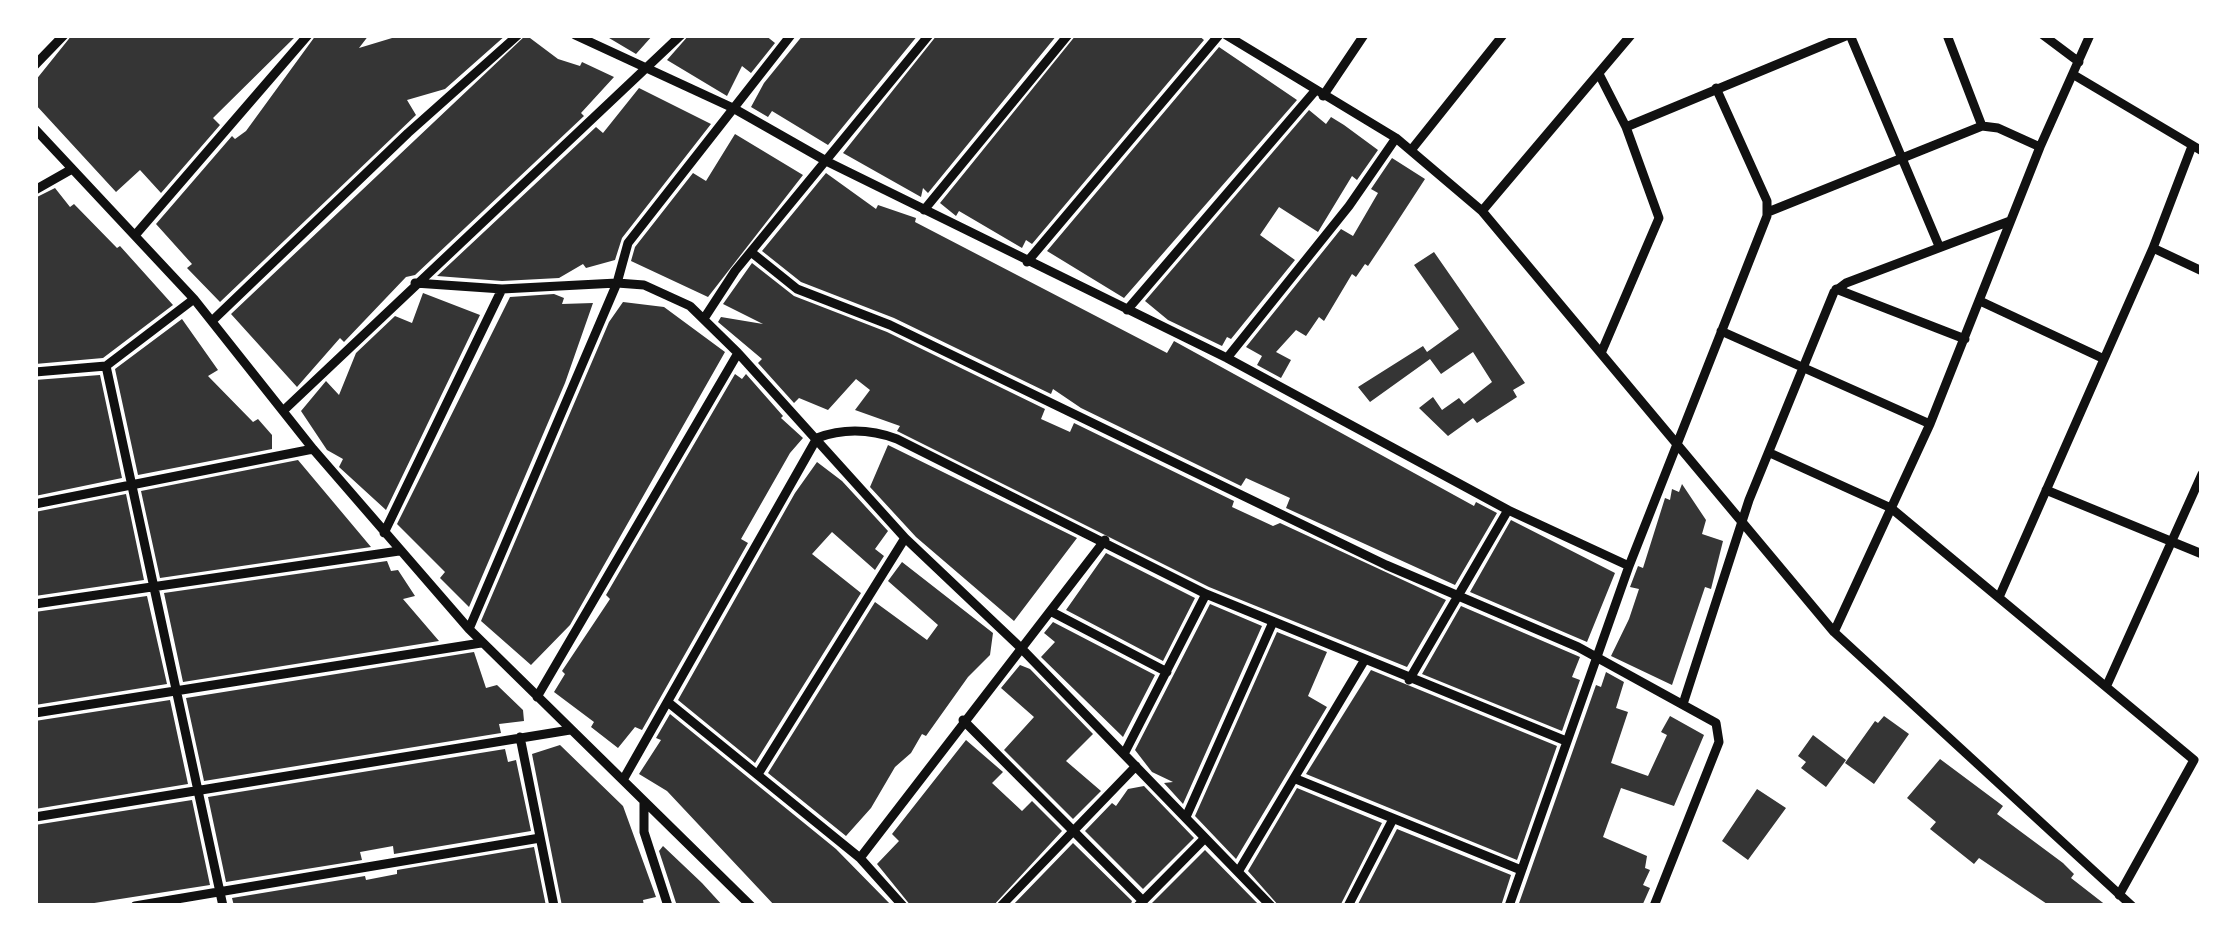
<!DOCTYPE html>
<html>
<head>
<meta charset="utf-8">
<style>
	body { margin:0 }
	#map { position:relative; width:2237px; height:941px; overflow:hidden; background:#fff; font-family:Mulish,sans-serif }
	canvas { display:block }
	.frame { position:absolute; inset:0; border:38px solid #fff; pointer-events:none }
</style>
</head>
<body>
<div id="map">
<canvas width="2237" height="941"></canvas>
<div class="frame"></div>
</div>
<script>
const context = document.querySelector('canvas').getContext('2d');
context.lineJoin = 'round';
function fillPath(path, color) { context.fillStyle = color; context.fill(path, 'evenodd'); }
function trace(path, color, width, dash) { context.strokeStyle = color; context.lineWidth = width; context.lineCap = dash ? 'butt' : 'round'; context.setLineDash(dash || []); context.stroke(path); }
fillPath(new Path2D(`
	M72,35H297L213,118L220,125L161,193L140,170L116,192L35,104V81Z
	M316,35H369L359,48L402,35H506L445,89L407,100L416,115L220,302L187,268L192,264L156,224L232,136L235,139L246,131Z
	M526,35L558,59L580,66L582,62L614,77L581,113L584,116L415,275L406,277L344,342L340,338L297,387L231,314Z
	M604,35H653L636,54Z
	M689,35H765L775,43L751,73L742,66L727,96L667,60Z
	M803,35H918L828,145L772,111L768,117L751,107L764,83Z
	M937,35H1057L928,193L923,188L921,197L843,153Z
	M1076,35H1198L1204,40L1032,244L1026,240L1022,248L959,211L956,216L940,203Z
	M1219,47L1297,100L1124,298L1047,251Z
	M639,88L711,124L622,238L615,260L586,268L583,264L559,278L502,281L437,276L596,127L603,133Z
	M1309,110L1326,124L1331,117L1344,125L1378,150L1357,180L1352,176L1318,232L1279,207L1260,235L1295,260L1231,339L1227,337L1222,346L1168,320L1145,301Z
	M735,134L803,175L708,297L631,261L635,247L693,173L706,181Z
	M1392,158L1425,179L1384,242L1368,266L1365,264L1356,277L1352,274L1324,321L1319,317L1306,336L1296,330L1276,352L1291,360L1281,378L1257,365L1262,356L1246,347L1341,229L1353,236L1378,193L1371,189Z
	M826,173L876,209L878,205L916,218L915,222L1167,353L1174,341L1474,506L1476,502L1497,513L1455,585L1286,508L1290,498L1246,478L1241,486L1081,408L1053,389L1051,394L894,318L801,282L762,251Z
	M55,188L70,207L74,204L117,248L120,246L173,305L103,358L35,364V198Z
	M1434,252L1525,383L1513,390L1517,397L1477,423L1473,418L1448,436L1419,408L1433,397L1442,410L1459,398L1464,404L1492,382L1473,352L1441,374L1430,359L1370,402L1358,387L1423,346L1427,352L1459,329L1414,265Z
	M752,263L794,296L887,332L1045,409L1041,419L1070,432L1074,423L1234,501L1232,507L1273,526L1280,523L1446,600L1407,667L1209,587L897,431L900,426L855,410L870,390L856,379L828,410L799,398L794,403L758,363L762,359L718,322L721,317L763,324L723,304Z
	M423,293L480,315L386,510L339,467L343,459L327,450L301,411L326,381L339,395L356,353L395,316L412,323Z
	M554,294L564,298L562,304L593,303L565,383L469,607L440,578L445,572L397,524L510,297Z
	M623,302L664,307L725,352L570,625L531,665L481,621L609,322Z
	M182,319L218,370L208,376L253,422L258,419L272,435V449L138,475L115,369Z
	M735,374L742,379L746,374L783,416L781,418L803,438L790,453L741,539L748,543L642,730L635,727L618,748L591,727L594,722L554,692L565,674L562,671L610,599L606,595Z
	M100,375L122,478L35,496V380Z
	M888,445L1077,538L1014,621L916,537L870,487Z
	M298,460L371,547L160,578L141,491Z
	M817,462L842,481L888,531L875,549L884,556L875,570L832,532L812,554L861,593L755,763L678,700L795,493Z
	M1682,484L1706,520L1702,534L1723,541L1711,589L1705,587L1672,685L1611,656L1629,619L1639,589L1630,587L1638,566L1643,568L1665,498L1670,500L1672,489L1679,492Z
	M126,494L144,580L35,596V512Z
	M1511,520L1615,573L1587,642L1470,592Z
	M1106,553L1195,598L1163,661L1066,610Z
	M387,561L391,571L398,570L415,596L403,599L439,641L183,682L164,593Z
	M902,562L993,633L990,655L968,677L926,736L922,734L911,753L895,767L871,808L846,836L768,773L875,602L927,640L938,625L888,581Z
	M147,596L167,684L35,705V612Z
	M1210,604L1262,626L1183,804L1164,783L1173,782L1152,772L1135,750Z
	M1461,606L1580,657L1572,677L1580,680L1562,731L1422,674Z
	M1053,622L1155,675L1123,737L1041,657L1055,642L1044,633Z
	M1277,632L1327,652L1308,696L1327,707L1236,859L1195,816Z
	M474,652L486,688L497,685L523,710L524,721L499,724L501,733L204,781L186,698Z
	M1020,665L1030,669L1093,734L1066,761L1101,791L1073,819L1004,750L1034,717L1001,688Z
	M1371,670L1557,746L1517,860L1306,774Z
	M1606,672L1624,682L1616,708L1628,712L1611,763L1648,776L1667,735L1661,732L1670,716L1704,735L1674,806L1621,788L1608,823L1603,837L1647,856L1645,868L1650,870L1643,885L1650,888L1642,906H1518L1596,685L1601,687Z
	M170,700L188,784L35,809V721Z
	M670,714L836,849L892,906H775L667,791L639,774L661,740L656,738Z
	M1884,716L1909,734L1874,784L1845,763L1875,721L1878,723Z
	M1813,735L1846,760L1826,787L1801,768L1806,762L1798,756Z
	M966,740L1003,772L992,783L1022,811L1032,801L1062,831L993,906H911L877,864L899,841L892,834Z
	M560,745L623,806L656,897L643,900L644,906H562L532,754Z
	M505,749L508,762L516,760L531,831L394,854L393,846L360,852L362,860L226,882L208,797Z
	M1940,759L2003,806L1997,814L2063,863L2074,874L2071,878L2107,906H2050L1979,858L1974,864L1930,829L1936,822L1907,798Z
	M1144,786L1194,838L1143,889L1085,831L1112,803L1116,806L1128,789Z
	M1297,788L1382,823L1340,906H1279L1248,871Z
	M1757,789L1786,808L1748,860L1722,841Z
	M192,800L210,885L75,906H35V825Z
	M1397,829L1511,875L1501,906H1357Z
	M1073,843L1132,901L1130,906H1012Z
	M663,846L702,883L723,906H677L659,851Z
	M534,847L546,906H234L232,898L365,876L366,880L397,874V870Z
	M1205,850L1260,906H1149Z`), '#353535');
trace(new Path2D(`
	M575,35L733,108L828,162L1227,358L1508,510L1629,566
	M1226,35L1396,138L1482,211L1834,632L2132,906
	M1850,35L1939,246
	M1947,35L1982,126
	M2043,35L2079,62
	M35,65L64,35
	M1599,74L1626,127L1659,218L1602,351
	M2074,75L2202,151
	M1323,96L1364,35
	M1626,127L1848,35
	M35,129L194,299L313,449L469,629L751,906
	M1412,149L1503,35
	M35,190L72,169
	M924,210L1068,35
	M1482,211L1631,35
	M1768,212L1982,126L1998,128L2040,147
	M137,233L308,35
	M2153,248L2202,271
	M751,252L797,289L890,325L1386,565L1578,647L1716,723L1719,742L1654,906
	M1027,262L1219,35
	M415,283L502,289L617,283L644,285L690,306L738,353L905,538L1021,648L1271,906
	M1836,289L1965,339
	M1980,301L2102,358
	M1127,310L1315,91
	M705,317L735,271L929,35
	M212,321L408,133L518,35
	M1721,331L1930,424
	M1227,358L1349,206L1396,138
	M106,366L223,906
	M35,372L106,366L194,299
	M283,411L681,35
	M1770,453L1891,508L2194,760L2119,895
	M2046,490L2202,554
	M35,504L313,449
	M384,533L502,289
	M2000,595L2153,248L2192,146
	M35,604L399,551
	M1052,612L1167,672
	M469,629L617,283L628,243L791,35
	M1834,632L1930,424L2040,147L2090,35
	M1409,680L1508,510
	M2107,685L2202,474
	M537,697L738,353
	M669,703L860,858L903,906
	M1683,704L1749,500L1834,292L1846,283L2010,221
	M35,713L481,643
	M963,720L1143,901
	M520,737L554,906
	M1124,754L1206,594
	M758,774L905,538
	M1296,779L1521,870
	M623,780L817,438C844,428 870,429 897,439L1206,594L1566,741
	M644,801V832L668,906
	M35,817L570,730
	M1186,817L1273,622
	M860,858L1105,540
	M1238,872L1364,661
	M135,906L540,838
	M1001,906L1136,766
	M1138,906L1205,838
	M1348,906L1392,821
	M1509,906L1629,566L1767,216V201L1716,88`), '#111', 9);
</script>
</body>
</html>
